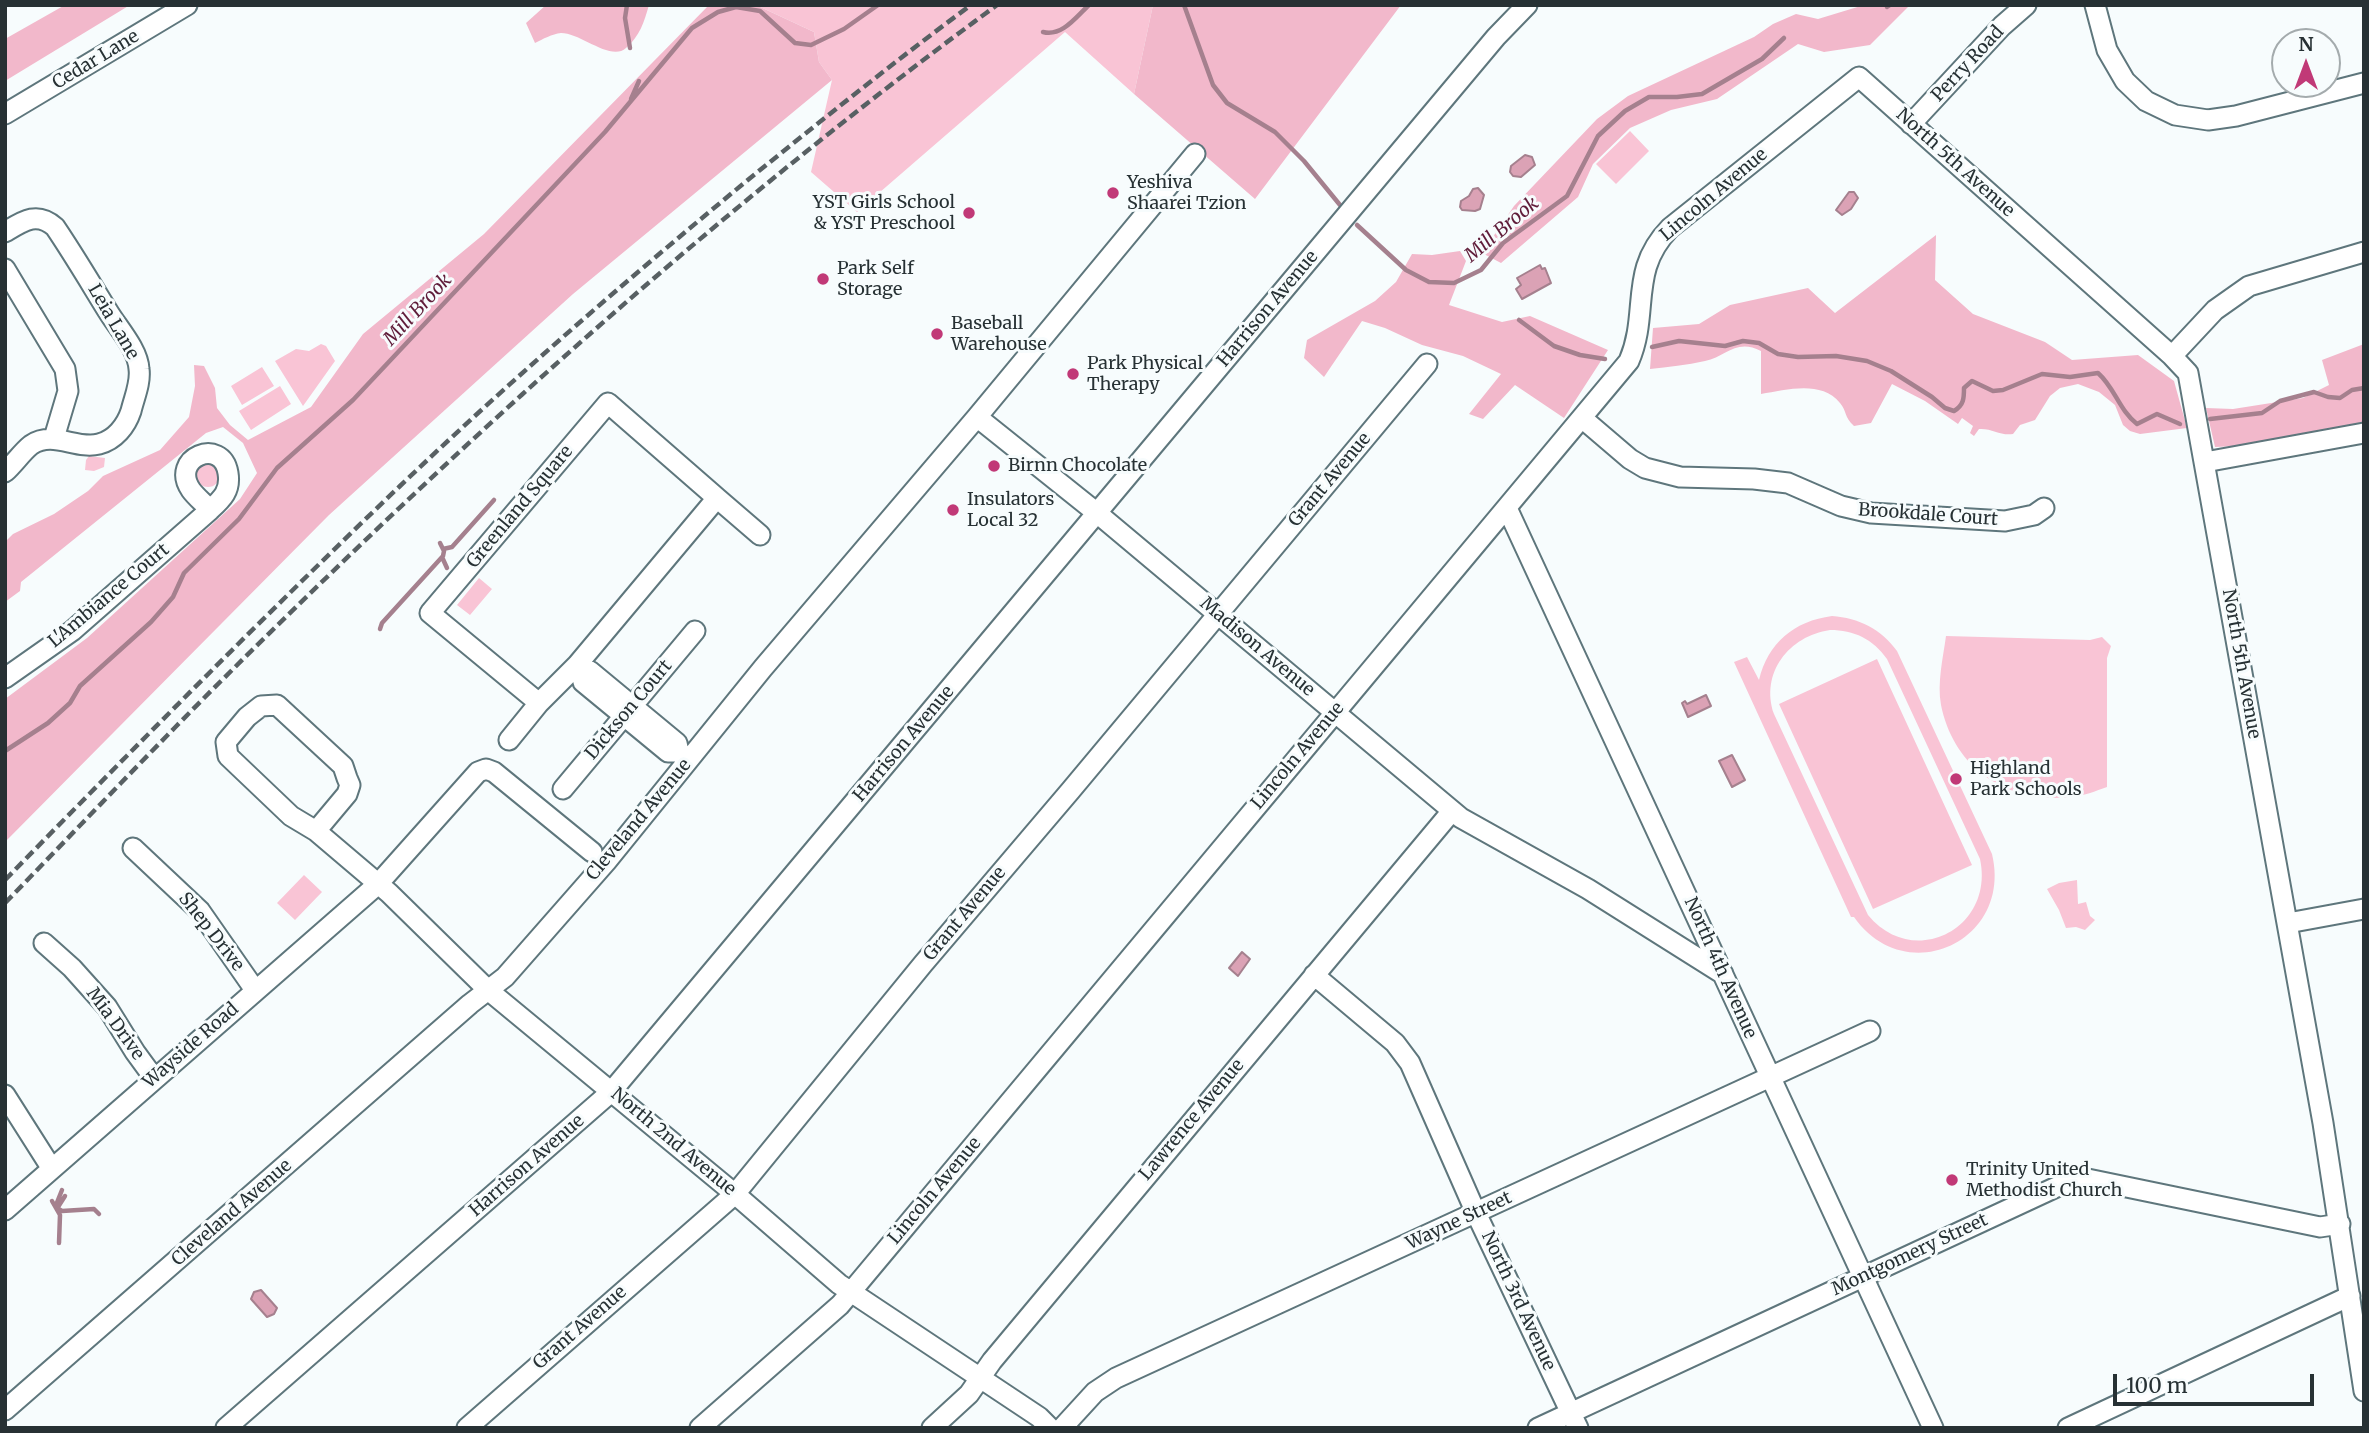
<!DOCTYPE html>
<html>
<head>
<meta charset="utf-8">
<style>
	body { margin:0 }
	#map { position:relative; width:2369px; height:1433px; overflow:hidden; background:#f7fcfd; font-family:Merriweather,serif }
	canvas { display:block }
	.frame { position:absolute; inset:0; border:7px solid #273134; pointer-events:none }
	.north { position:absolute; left:2271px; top:28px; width:70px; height:70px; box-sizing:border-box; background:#f7fcfd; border:2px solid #a4abad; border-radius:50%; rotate:0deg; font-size:19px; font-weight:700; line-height:28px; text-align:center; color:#273134 }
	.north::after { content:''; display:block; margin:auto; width:24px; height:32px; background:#c13977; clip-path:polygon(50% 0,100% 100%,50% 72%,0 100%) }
	.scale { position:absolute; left:2113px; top:1374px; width:201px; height:32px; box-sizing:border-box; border:4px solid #273134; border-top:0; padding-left:9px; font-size:21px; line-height:24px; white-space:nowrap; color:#273134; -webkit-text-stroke:5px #f7fcfd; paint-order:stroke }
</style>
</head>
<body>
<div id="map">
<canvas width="2369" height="1433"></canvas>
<div class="frame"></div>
<div class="north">N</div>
<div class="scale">100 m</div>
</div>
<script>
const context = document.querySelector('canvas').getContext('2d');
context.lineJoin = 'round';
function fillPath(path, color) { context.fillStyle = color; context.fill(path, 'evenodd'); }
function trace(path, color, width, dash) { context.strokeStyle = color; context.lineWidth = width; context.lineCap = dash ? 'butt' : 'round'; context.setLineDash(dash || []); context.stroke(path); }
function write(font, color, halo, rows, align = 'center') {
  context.font = font + ' Merriweather,serif'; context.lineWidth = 6; context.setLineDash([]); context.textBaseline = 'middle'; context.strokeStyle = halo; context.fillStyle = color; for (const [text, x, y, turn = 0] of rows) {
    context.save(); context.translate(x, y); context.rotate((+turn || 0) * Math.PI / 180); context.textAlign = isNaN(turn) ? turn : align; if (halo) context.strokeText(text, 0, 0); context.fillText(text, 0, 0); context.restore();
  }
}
fillPath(new Path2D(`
	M756,5H1153L1134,94L1065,32L857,212L811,172L832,80L819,62L814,32Z
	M1630,131L1649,151L1616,184L1596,164Z
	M321,344L326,346L335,361L303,406L275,361L296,349L309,351Z
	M262,367L274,386L242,405L231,386Z
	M280,386L291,404L251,430L239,411Z
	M89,456L105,458L104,467L94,471L85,470L86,460Z
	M196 475a12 12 0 1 1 24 0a12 12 0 1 1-24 0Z
	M479,578L492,589L470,615L457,605Z
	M1832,616C1859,618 1881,629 1897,651L1992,854C2013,942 1905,990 1854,917H1851L1734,662L1747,657L1759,680C1768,643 1794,621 1832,616ZM1830,630C1854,630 1873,639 1887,659L1980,859C1995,929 1913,970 1868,915L1774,714C1760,673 1789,636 1830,630Z
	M1946,636L2090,640L2102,637L2111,646L2107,658V787C2096,791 2083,796 2071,797C2008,804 1954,769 1941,705C1937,683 1943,658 1946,636Z
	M1877,659L1972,865L1873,909L1779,704Z
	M304,875L322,892L295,920L277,903Z
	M2077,880L2078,904L2086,902L2090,916L2095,920L2085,930L2076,927L2066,928L2059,910L2047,889L2059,883Z`), '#f9c4d5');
fillPath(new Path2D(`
	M65,5H130L5,81V39Z
	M546,5H649C644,22 640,36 626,48C611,62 581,33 561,33C552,34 543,39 535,43L526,23Z
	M709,5H756L814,32L819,62L832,80L573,294L329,515L5,842V699L87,638L240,499L257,473L243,443L223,427L206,433L21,582L20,591L5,602V542L13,534L54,514L88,491L103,476L160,450L189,417L195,386L194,365L204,366L215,388L217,408L230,425L248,440L311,407L363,334L484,234Z
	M1153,5H1401L1255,199L1134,94Z
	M1864,5H1910L1870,45L1824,52L1798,44L1717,99L1671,110L1630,128L1593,164L1578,197L1501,263L1482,253L1514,206L1597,119L1628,96L1754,37L1773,24L1796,14L1818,19Z
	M1936,235L1935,280L1973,314L2045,342L2072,360L2138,355L2174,381L2187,428L2140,434L2130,431L2123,425L2115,405L2099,392L2078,384L2060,388L2050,396L2035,420L2020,425L2013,434C2000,436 1992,428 1979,429L1974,436L1970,433L1973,426L1962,418L1958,424L1925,401L1892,384L1871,423L1854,426C1844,417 1847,411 1840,403C1821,380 1787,390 1761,394V351C1736,338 1726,357 1705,361C1687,365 1668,367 1650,369L1653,328L1699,324L1730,305L1808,288L1835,313Z
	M1460,251L1466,261L1449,305L1502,322L1530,316L1608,350L1564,418L1515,385L1483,419L1469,414L1501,374L1463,356L1422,345L1385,328L1362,321L1324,377L1304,358L1307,340L1375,301L1396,282L1412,254L1432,255Z
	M2364,344V423L2237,446L2215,447L2206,408L2233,409L2303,398L2329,385L2322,360Z`), '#f2b8cb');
const water = new Path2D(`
	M1525,155L1532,157L1535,165L1521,177L1513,176L1510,172L1511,166Z
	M1478,188L1484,195L1480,209L1475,211L1462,210L1460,207L1461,201L1469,196L1473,189Z
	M1849,192H1854L1858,198L1851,209L1842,215L1836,210Z
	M1540,265L1542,269L1545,268L1551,283L1522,299L1516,289L1521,285L1517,278Z
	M1706,695L1711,706L1688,717L1682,703L1685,701L1687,704Z
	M1732,755L1745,780L1732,787L1719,761Z
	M1242,952L1250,959L1238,976L1229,968Z
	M261,1290L277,1308L274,1314L267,1317L251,1299L254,1292Z`);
fillPath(water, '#dba2b5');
trace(water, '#a5808e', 2);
trace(new Path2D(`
	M627,5L625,18L630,48
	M1184,5L1213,85L1227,103L1275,132L1304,161L1340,205
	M1887,7L1890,5
	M1043,32C1062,37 1076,17 1089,5
	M631,99L639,81
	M1357,225L1406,270L1429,282L1454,283L1481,270L1503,243L1567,196L1598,136L1625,111L1649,97H1677L1702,94L1762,59L1784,38
	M1519,320L1554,346L1580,355L1605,359
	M1652,347L1679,341L1725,346L1743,341L1759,343L1778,354L1798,357L1836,356L1867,361L1891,371L1932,397L1945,408L1954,411C1964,405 1964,398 1964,388L1972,381L1993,391L2003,390L2042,374L2070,377L2098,373C2115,388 2119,410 2137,424L2157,414L2180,424
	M2210,419L2262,413L2280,401L2314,392L2328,397L2340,398L2352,390L2364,388
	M443,549L452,547L494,500
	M442,557L447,568
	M380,629L382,623L443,556L444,551L440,543
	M5,751L48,723L70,703L80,686L151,622L173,597L184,573L239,519L277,468L353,400L605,132L692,28L718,12L736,7L760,11L795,43L811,45L844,29L878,5
	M52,1201L60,1215L59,1243
	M56,1205L62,1190
	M56,1206L58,1207L65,1196
	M57,1208L62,1211L94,1209L99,1214`), '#a5808e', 4.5);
const minor = new Path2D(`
	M2095,5L2107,50L2125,81L2146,101L2175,115L2208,120L2236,116L2364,83
	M5,114L187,5
	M1911,124L2002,26L2026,5
	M5,232C23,221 37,211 55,227C74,255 91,284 109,313C119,329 138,350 139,369C141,383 134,398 131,411C126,426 115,440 99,444C76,450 53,430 31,445C22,452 14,464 5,472
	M5,269L65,369L68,391L54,438
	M2172,356L2215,310L2249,286L2364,252
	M977,417L1097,513L1461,818L1588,889L1723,974
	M1582,418L1630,459L1645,468L1680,477L1754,479L1788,483L1841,506L1871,513L2005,521L2034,515L2044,508
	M2205,462L2364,433
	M1507,508C1651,813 1790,1121 1933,1428
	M5,678L72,631L210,510C222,499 231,491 228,473C222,436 169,458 191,490C196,497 204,503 210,510
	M539,703L430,613L608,403L717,498
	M509,740L539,703L577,665L717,498L760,535
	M679,752H668L583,682L582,674L590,671L677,743L679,752L688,760
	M563,789L695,631
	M316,831L347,794L350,785L347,778L343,766L277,705L261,706L247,717L226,742L228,756L291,816L316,831L389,893L488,990L735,1194L839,1284L1039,1417L1050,1428
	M133,848L200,911L255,990
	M2288,923L2364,909
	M44,943L72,968L107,1007L135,1052L154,1078
	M1314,975L1395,1043L1410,1063L1476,1213L1578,1428
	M5,1095L52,1169
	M5,1210L378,884L478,772L486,769L494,772L592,852
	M5,1410L470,1004L505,977L606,862L763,668L977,417L1195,154
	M226,1428L611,1092L1496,37L1527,5
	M467,1428L735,1194L923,964L1071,790L1427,364
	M700,1428L840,1305L1629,361C1650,312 1628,271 1670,228L1859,77L2172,356L2188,373L2323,1123L2364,1391
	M932,1428L969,1394L992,1361L1452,811
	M1062,1428L1095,1392L1116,1378L1870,1031
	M1538,1428L2078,1177L2320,1227L2340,1224
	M2068,1428L2350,1296`);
trace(minor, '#5e767c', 23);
trace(minor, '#fff', 19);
trace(new Path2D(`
	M5,880C135,747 265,615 400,486C512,379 629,278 749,179C822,120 895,61 971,5
	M5,903C77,829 148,754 221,681C464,439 720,208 997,5`), '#586063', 4.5, [10, 5]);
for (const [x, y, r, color] of [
	[1113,193,7,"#c13977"],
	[969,213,7,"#c13977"],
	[823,279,7,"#c13977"],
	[937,334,7,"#c13977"],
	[1073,374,7,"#c13977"],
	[994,466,7,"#c13977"],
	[953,510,7,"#c13977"],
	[1956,779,7,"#c13977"],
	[1952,1180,7,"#c13977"]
]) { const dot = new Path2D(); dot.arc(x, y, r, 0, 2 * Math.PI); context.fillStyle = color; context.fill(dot); trace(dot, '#f7fcfd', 2.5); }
write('18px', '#273134', '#f7fcfd', [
	["Cedar Lane",96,60,-31],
	["Perry Road",1968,64,-47],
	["North 5th Avenue",1955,163,42],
	["Lincoln Avenue",1714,195,-40],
	["Harrison Avenue",1268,309,-50],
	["Leia Lane",113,322,60],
	["Grant Avenue",1330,480,-50],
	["Greenland Square",520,507,-50],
	["Brookdale Court",1928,515,4],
	["L'Ambiance Court",109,596,-40],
	["Madison Avenue",1257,647,40],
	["North 5th Avenue",2241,664,80],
	["Dickson Court",629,710,-50],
	["Harrison Avenue",904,744,-50],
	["Lincoln Avenue",1298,756,-50],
	["Cleveland Avenue",639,820,-50],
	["Grant Avenue",965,914,-50],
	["Shep Drive",211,932,52],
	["North 4th Avenue",1720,968,66],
	["Mia Drive",115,1024,54],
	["Wayside Road",191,1046,-41],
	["Lawrence Avenue",1192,1120,-50],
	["North 2nd Avenue",673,1142,40],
	["Harrison Avenue",527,1166,-41],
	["Lincoln Avenue",935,1191,-50],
	["Cleveland Avenue",232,1213,-41],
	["Wayne Street",1459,1221,-25],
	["Montgomery Street",1910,1255,-25],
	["North 3rd Avenue",1518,1301,65],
	["Grant Avenue",580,1328,-41]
]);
write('18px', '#273134', '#f7fcfd', [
	["Yeshiva",1127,183],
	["Shaarei Tzion",1127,204],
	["YST Girls School",955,203,"right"],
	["& YST Preschool",955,224,"right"],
	["Park Self",837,269],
	["Storage",837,290],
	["Baseball",951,324],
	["Warehouse",951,345],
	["Park Physical",1087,364],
	["Therapy",1087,385],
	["Birnn Chocolate",1008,466],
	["Insulators",967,500],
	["Local 32",967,521],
	["Highland",1970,769],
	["Park Schools",1970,790],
	["Trinity United",1966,1170],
	["Methodist Church",1966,1191]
], 'left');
write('italic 19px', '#601d3a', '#f7fcfd', [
	["Mill Brook",1502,230,-40],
	["Mill Brook",418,310,-47]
]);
</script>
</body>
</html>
